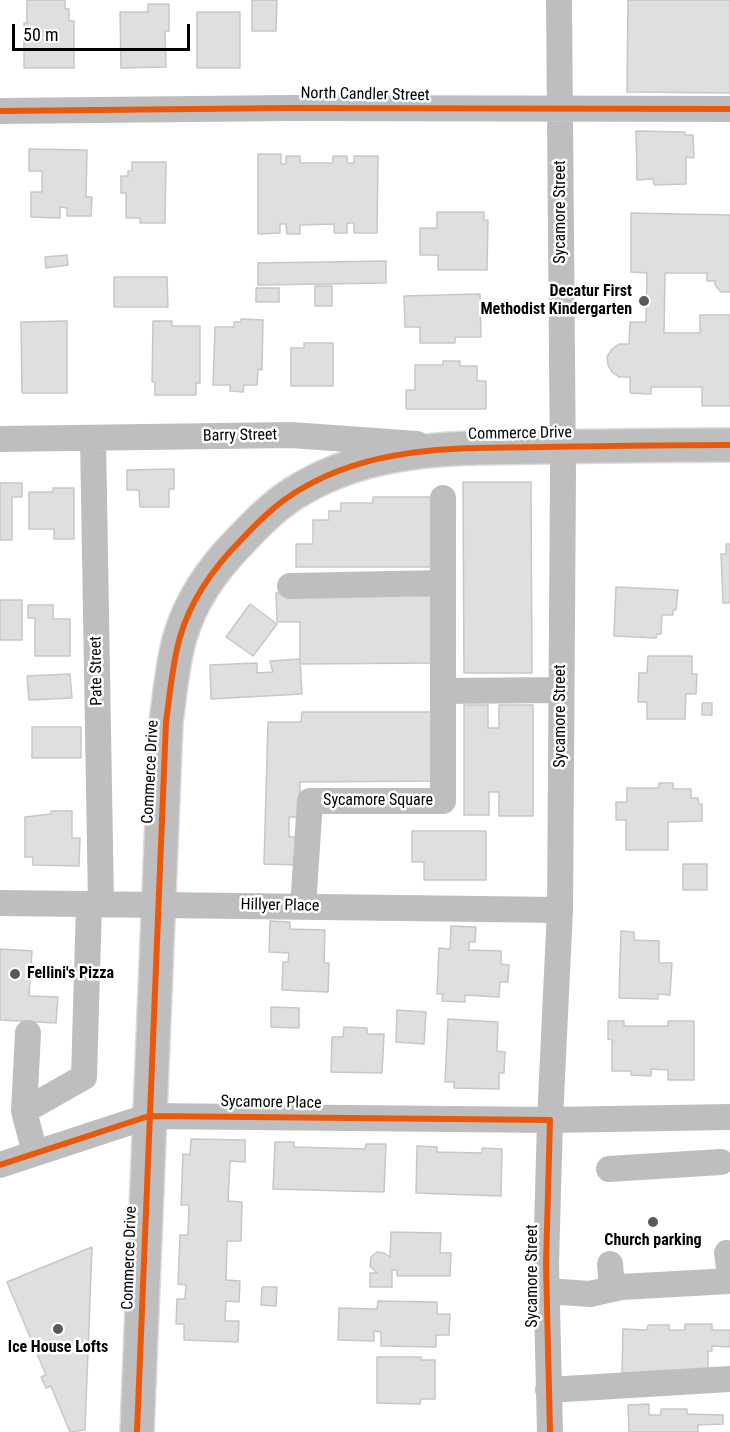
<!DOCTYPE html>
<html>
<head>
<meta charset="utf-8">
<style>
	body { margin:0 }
	#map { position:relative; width:730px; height:1432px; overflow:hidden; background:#fff; font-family:"Roboto Condensed",sans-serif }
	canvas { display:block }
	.scale { position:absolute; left:12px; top:24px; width:178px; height:27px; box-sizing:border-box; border:3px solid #000; border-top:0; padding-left:8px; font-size:18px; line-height:21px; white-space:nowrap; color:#000; -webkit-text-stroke:4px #fff; paint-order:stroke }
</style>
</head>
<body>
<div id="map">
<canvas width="730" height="1432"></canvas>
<div class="scale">50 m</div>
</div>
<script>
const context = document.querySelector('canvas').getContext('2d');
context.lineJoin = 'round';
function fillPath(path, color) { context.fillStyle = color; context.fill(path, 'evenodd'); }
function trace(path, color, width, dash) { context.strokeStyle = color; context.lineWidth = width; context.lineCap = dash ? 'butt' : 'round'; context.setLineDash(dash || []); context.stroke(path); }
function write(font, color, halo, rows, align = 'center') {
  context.font = font + ' "Roboto Condensed",sans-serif'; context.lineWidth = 5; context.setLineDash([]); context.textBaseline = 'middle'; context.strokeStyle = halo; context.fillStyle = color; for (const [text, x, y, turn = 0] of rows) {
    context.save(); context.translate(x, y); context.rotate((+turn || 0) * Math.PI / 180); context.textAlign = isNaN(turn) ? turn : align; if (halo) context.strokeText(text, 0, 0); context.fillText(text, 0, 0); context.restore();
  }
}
const building = new Path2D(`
	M27,0H65V9H69V21H74V68H24V23H27Z
	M252,0H277L276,31H252Z
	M628,0H730V93L627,92Z
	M148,4H169V31H165L166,67L121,68L120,12H148Z
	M197,12H240V68H197Z
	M636,131L685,132V135H693L694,158L686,157V184L654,185L653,179L637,180Z
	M29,149L87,150L86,197H92L91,216H67V208L60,207V218L31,217V192H42V171H29Z
	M258,154H281V164H286V156H300V163H333V156H347V163H354V156H378L377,233H354V223H347V233H334V224L300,225V234H287L286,224H280V233L258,234Z
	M132,162H166L165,223H140V218H126V193H121V176H128V171H132Z
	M437,212H484V220H488L487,270H438V255H420V228H437Z
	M631,213L730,215V292H721L715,285V281H707V273H665L664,333H700V315H730V406H702V387H651V394L630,393V377H619L612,372L608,365L607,357L612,349L619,344H629L630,322H646L647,273L631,272Z
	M67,255L68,265L46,268L45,257Z
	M386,261V283L258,285V263Z
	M114,277H167L168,307H114Z
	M315,286H332V306H315Z
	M256,288H279V302H256Z
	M480,294L481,337H455V343H420V327H405L404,296Z
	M241,319L263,320L262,370L258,369L257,385H244L243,392L230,391V385H213L215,327H234V322H241Z
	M67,321V393H22L21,322Z
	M153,321H172V326H200V383H196V395H155V382H152Z
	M304,343H333V386H291V348H304Z
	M443,361H460V366H477V381H486V409H406V390H415V365H443Z
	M174,469V489H169V507H140L139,490H127V470Z
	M463,482H531L532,673H464Z
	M0,483H22V497H12V540H0Z
	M53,488H74V539H54V529H29V492H53Z
	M373,497H431V567H296V544H313V520H329V511H341V503H373Z
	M726,544H730V603H723L721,554H726Z
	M616,587L678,590L676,610H673V615H662L661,634H657L656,638L614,636Z
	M276,593H435V663L300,664V622H277Z
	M0,600H22V640H0Z
	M250,604L277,624L253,656L226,637Z
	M28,605H53V619H70V656H35V618H28Z
	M648,656H692V674H697L696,694H686L685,719H647V702H638L639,673H647Z
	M300,659L302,694L211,699L210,665L257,663V673L273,672L270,661Z
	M70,674L72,698L29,700L27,676Z
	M702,703H712V715H702Z
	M464,705H488V728H499V705H533V816H499V792H489V815H464Z
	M302,712H439V781L300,782V817H289V837H300L298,865L264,864L268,722H301Z
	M32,727H81V758H32Z
	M659,783H673V789H691V798H698L699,804H702V821L668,822V850H626V820H616V802H627V788H659Z
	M51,811H72V838H80L79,866L33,865V857H25V817L51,814Z
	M412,831H486V880H424V862H412Z
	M683,864H707V890H683Z
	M270,921L290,922V929L325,930L324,963H329L328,992L282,990L283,962H288L289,953L269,952Z
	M451,926L476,927L475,942H469V950L501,951V964L509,965L508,982H500L499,997L465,995V1002L442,1001L443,994H437L439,948L450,949Z
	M621,931L634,932V940L659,941V963H672L670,995L658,994V999L619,998Z
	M0,949L32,951L29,996L58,997L56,1023L0,1020Z
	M271,1007L299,1008V1028L271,1027Z
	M397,1010L426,1012L424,1044L396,1042Z
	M448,1019L498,1022L497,1051L505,1052L504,1073H499V1089L454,1088V1082H445Z
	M608,1021H624V1026H668V1021H694V1080H668V1070L651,1069V1076L631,1075V1071H612V1040L608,1039Z
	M344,1027L367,1028V1034H384L382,1073L331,1072L332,1037H343Z
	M191,1139L245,1140V1162L230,1161L228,1201L242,1202L241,1241H227L226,1280L240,1281L239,1302L226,1301L225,1321H239L238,1342L184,1340V1324H176L177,1299H185L186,1285L178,1284L180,1235H188L189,1205H181L183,1154L190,1155Z
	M275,1142H294V1147L365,1149L366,1144H386L384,1192L273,1189Z
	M417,1146L437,1147V1152L482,1153V1148L502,1149L501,1196L416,1193Z
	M391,1232L441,1233L440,1253H451L450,1276H397V1270H392V1287H370V1273H377L370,1266L371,1257L377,1252L384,1253L390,1257Z
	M92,1247L85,1430L70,1432L51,1386L46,1388L41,1377L46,1375L7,1282Z
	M262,1287H277L276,1306L261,1305Z
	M378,1301L437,1302V1314H450L449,1335H436V1347L381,1346V1332L374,1331V1341L338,1340L339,1308L377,1309Z
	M685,1324H712V1330H730V1347L712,1346V1351H708V1375L622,1373L623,1329L647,1330L648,1325H669V1330H685Z
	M377,1357H421V1360H435V1399H421L420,1404L377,1403Z
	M649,1404V1415H661V1409H687V1414L723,1415V1424L698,1425V1432H629L628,1405Z`);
fillPath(building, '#dfdfdf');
trace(building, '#c7c7c7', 1.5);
const major = new Path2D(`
	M137,1432L166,722C170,694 172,665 180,637C191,599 215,566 242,539C260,520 278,502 301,489C375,445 461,448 544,447C606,446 668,445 730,445`);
trace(major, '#dbdbdb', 36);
trace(new Path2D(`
	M0,111L290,108L730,109
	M93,438L101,904
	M0,439L291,435L417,444
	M290,586L443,583
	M443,691L561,690
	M0,903L560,910
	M303,907L310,801H443V498
	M28,1033L24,1111L35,1153
	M24,1111L84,1077L89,904
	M0,1165L149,1116L550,1120L730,1117
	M609,1169L721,1162
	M727,1253L730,1275
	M610,1264L612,1289
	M546,1291L590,1294L621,1287L730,1281
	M548,1390L730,1379
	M550,1432L546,1264L550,1120L560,910L563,474L559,0`), '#bebebe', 26);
trace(major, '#bebebe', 33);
trace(new Path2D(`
	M0,111L290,108L730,109
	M0,1165L149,1116L550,1120L546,1264L550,1432
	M137,1432L166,722C170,694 172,665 180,637C191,599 215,566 242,539C260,520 278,502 301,489C375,445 461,448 544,447C606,446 668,445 730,445`), '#e8590c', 6);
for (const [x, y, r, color] of [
	[644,301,6,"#595959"],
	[15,974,6,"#595959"],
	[653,1222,6,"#595959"],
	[58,1329,6,"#595959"]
]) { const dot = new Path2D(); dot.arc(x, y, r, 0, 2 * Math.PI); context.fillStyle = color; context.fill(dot); trace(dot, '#fff', 2); }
write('16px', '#000', '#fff', [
	["North Candler Street",365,95,1],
	["Sycamore Street",561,212,-90],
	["Commerce Drive",520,434,-1],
	["Barry Street",240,436,-1],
	["Pate Street",97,671,-91],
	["Sycamore Street",561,716,-90],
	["Commerce Drive",151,772,-87],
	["Sycamore Square",378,801],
	["Hillyer Place",280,906,1],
	["Sycamore Place",271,1103,1],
	["Commerce Drive",130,1258,-88],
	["Sycamore Street",533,1276,-90]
]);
write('bold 16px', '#000', '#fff', [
	["Decatur First",632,292,"right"],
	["Methodist Kindergarten",632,310,"right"],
	["Fellini's Pizza",27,974,"left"],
	["Church parking",653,1241],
	["Ice House Lofts",58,1348]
]);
</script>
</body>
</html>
